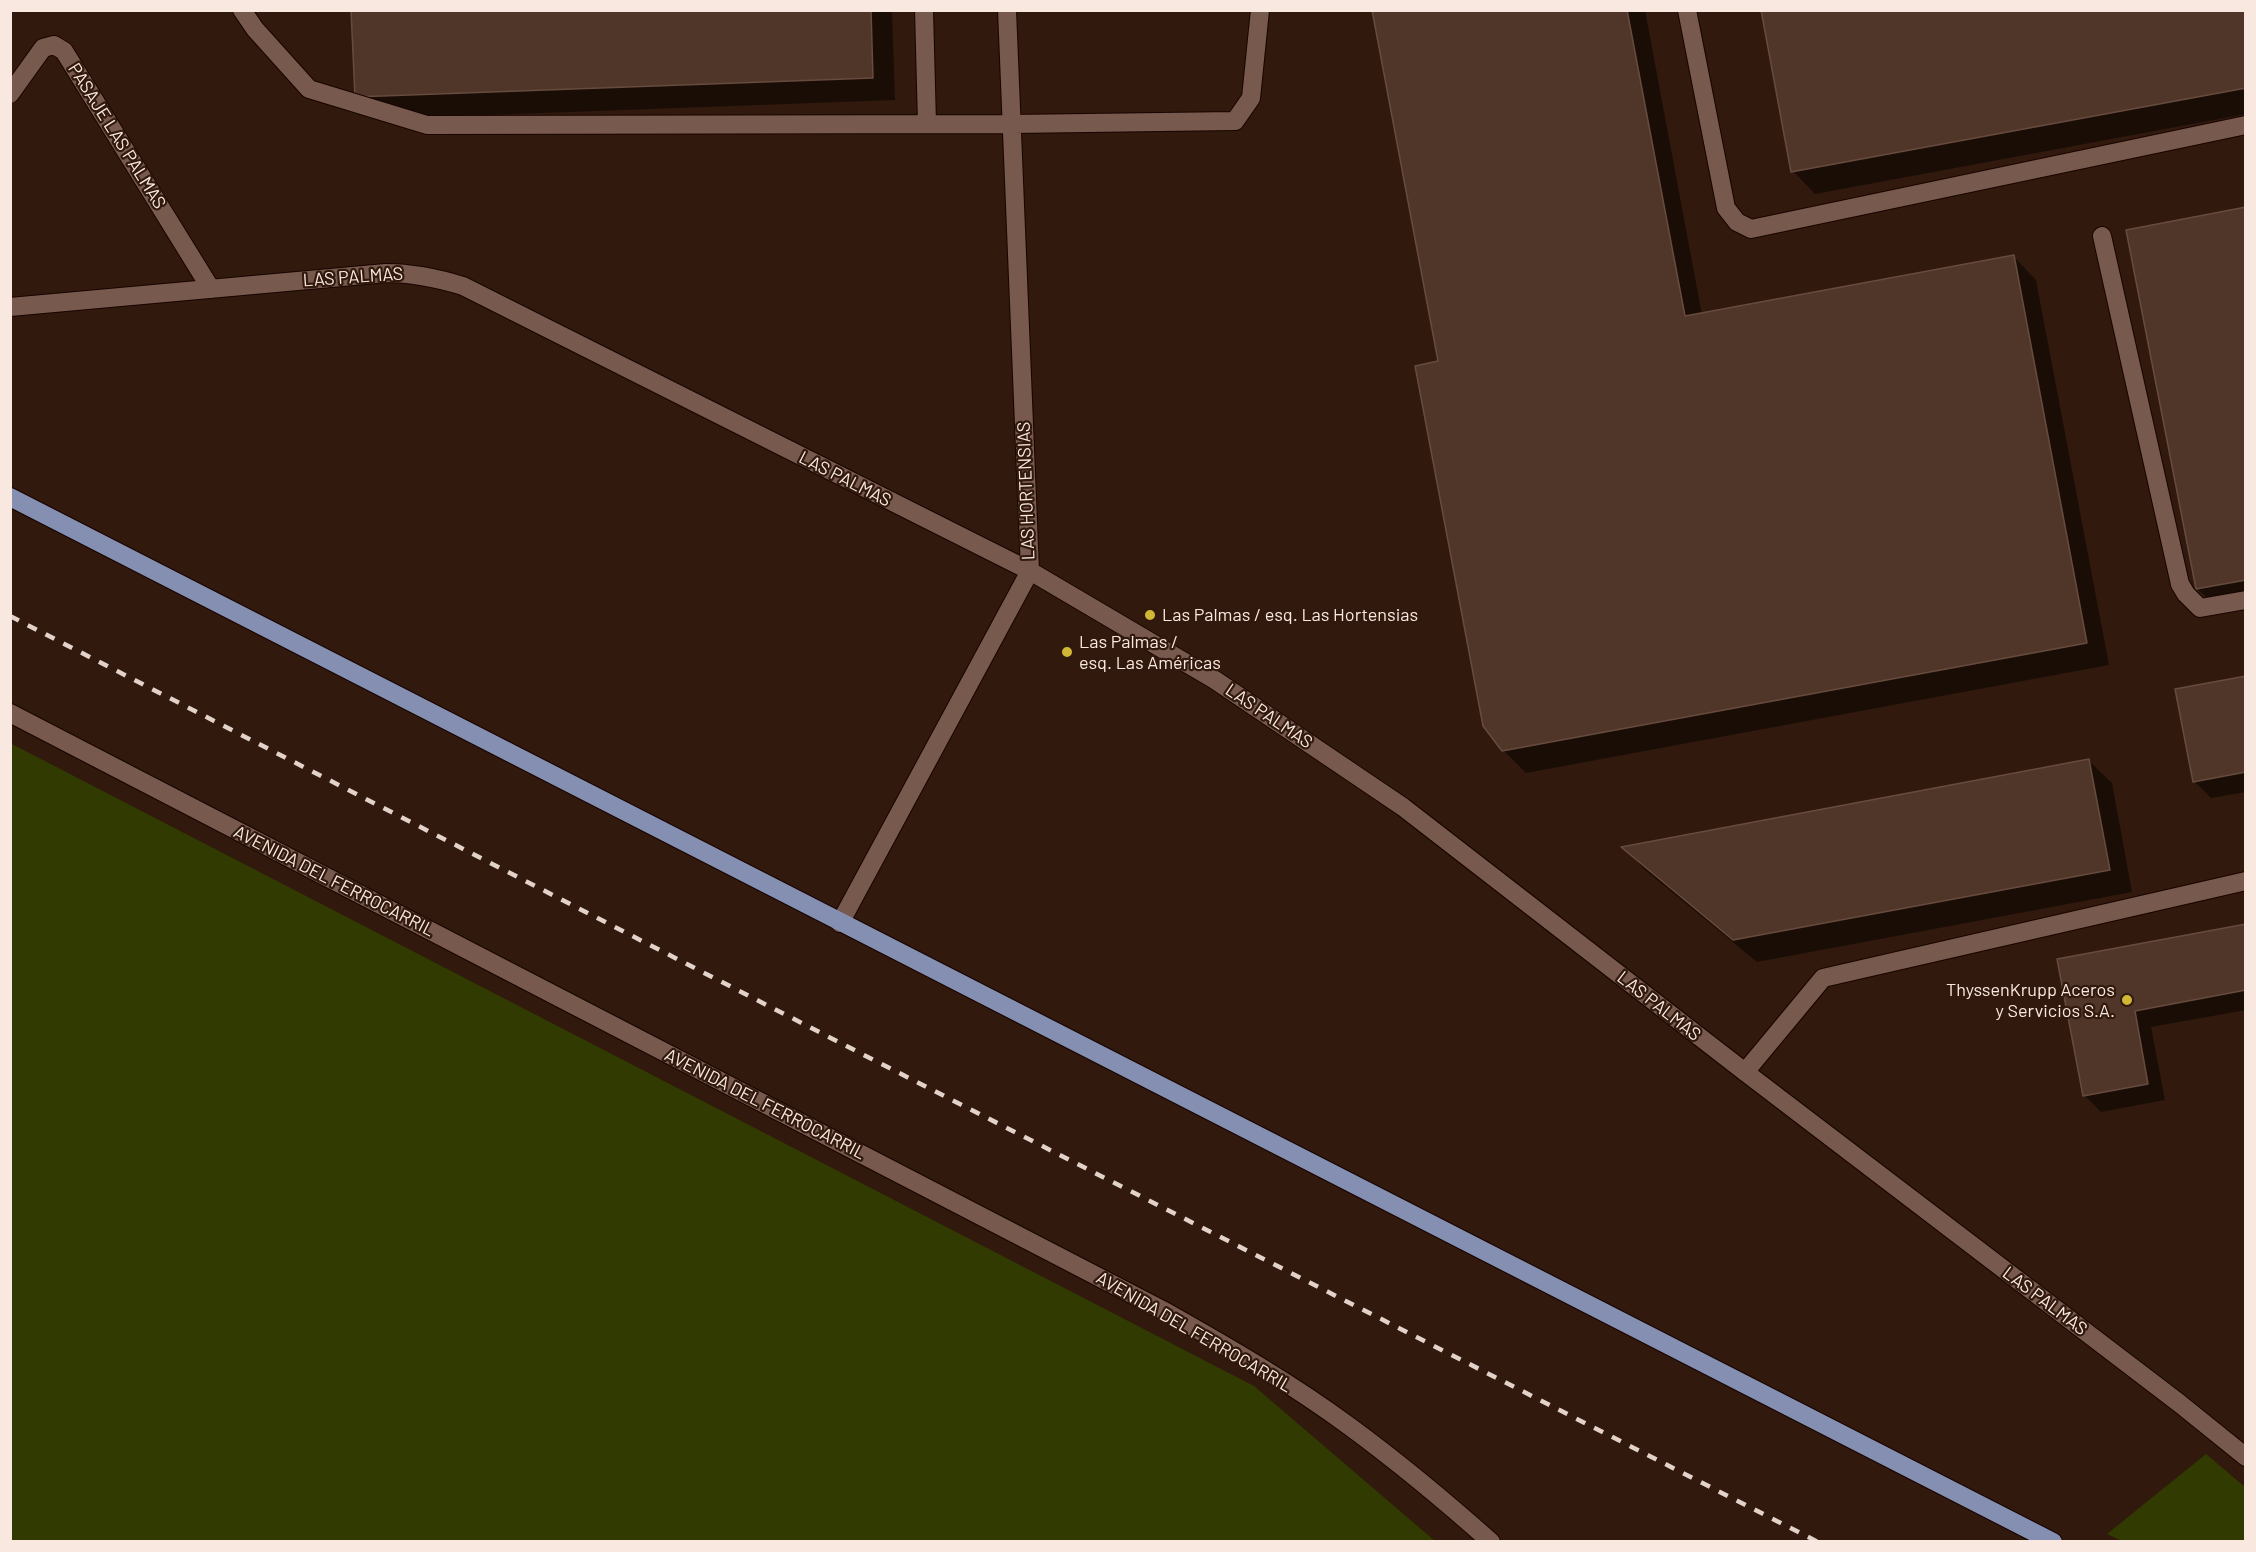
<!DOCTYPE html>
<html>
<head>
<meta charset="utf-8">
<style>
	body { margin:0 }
	#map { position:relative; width:2256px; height:1552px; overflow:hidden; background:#31190d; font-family:Barlow,sans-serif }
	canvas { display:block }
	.frame { position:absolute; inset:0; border:12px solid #f9e8e0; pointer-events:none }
</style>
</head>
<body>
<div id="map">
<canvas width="2256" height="1552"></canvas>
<div class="frame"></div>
</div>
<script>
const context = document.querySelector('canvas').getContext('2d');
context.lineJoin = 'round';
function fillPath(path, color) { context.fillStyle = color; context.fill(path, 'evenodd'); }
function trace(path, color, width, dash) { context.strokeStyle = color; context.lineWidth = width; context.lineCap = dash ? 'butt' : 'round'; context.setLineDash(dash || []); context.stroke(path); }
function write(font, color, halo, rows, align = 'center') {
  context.font = font + ' Barlow,sans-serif'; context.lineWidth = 4.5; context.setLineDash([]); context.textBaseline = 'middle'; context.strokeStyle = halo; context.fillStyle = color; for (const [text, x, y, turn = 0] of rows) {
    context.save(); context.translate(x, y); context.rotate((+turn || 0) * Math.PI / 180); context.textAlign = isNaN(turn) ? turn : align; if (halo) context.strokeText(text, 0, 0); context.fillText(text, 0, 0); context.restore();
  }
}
fillPath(new Path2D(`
	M10,743L1254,1386L1435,1541H11Z
	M2206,1454L2245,1487V1541H2122L2107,1534Z`), '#313a01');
fillPath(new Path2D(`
	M352,10H892L895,100L379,119L356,96Z
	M1374,10H1645L1702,315L2014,257L2036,280L2109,665L1526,773L1503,750L1440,363Z
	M2246,10V114L1815,194L1793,171Z
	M2246,208V606L2220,611L2198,589L2127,231Z
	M2246,677V792L2211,798L2194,781Z
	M2089,761L2112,783L2132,892L1757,962L1645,870L1624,848Z
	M2246,926V1010L2151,1027L2165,1100L2101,1112L2084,1095L2058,960Z`), '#0007');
const building = new Path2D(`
	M351,10H871L873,78L355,97Z
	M1372,10H1627L1685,316L2014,255L2087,643L1502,751L1483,726L1415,366L1438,361Z
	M1761,10H2246V88L1791,172Z
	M2246,207V580L2196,589L2126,230Z
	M2246,676V772L2193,782L2175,689Z
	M2089,759L2110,870L1733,940L1621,847Z
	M2246,924V990L2135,1011L2148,1084L2083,1096L2057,959Z`);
fillPath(building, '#503629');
trace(building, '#674b3e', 1.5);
const minor = new Path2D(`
	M242,10L255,29L309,89L427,125L1012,124L1235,121L1251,98L1260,10
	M924,10L927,124
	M1687,10L1726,208L1737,222L1751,229L2246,125
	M10,94L43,48L54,45L64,51L211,289
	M2102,236L2180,584L2186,594L2200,608L2246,600
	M10,307L386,273C413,273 437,278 463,286L1030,571L1215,680L1403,807L1745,1072L2179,1403L2246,1457
	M10,713L1168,1313C1230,1348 1292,1384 1349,1426C1398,1462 1445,1501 1491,1542
	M840,923L1030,571L1007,10
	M1745,1072L1823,978L2246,881`);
const major = new Path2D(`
	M10,497L2053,1542`);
trace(minor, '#180400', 20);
trace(major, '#180400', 20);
trace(minor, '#775a4d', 18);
trace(major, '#848fb1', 18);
trace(new Path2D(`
	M10,616L860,1053L1818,1542`), '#e3d2c9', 4.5, [10, 10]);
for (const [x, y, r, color] of [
	[1150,615,6,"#d0b736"],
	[1067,652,6,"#d0b736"],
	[2127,1000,6,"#d0b736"]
]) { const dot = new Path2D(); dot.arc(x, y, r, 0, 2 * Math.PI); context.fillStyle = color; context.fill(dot); trace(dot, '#31190d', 2); }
write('18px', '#f9e8e0', '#31190d', [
	["PASAJE LAS PALMAS",117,136,58],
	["LAS PALMAS",353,277,-4],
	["LAS PALMAS",845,479,27],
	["LAS HORTENSIAS",1026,491,-92],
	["LAS PALMAS",1269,716,34],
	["AVENIDA DEL FERROCARRIL",334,881,27],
	["LAS PALMAS",1659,1006,38],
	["AVENIDA DEL FERROCARRIL",765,1104,27],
	["LAS PALMAS",2045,1301,37],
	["AVENIDA DEL FERROCARRIL",1194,1332,30]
]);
write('18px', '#f9e8e0', '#31190d', [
	["Las Palmas / esq. Las Hortensias",1162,615],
	["Las Palmas /",1079,642],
	["esq. Las Américas",1079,663],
	["ThyssenKrupp Aceros",2115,990,"right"],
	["y Servicios S.A.",2115,1011,"right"]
], 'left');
</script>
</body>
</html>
